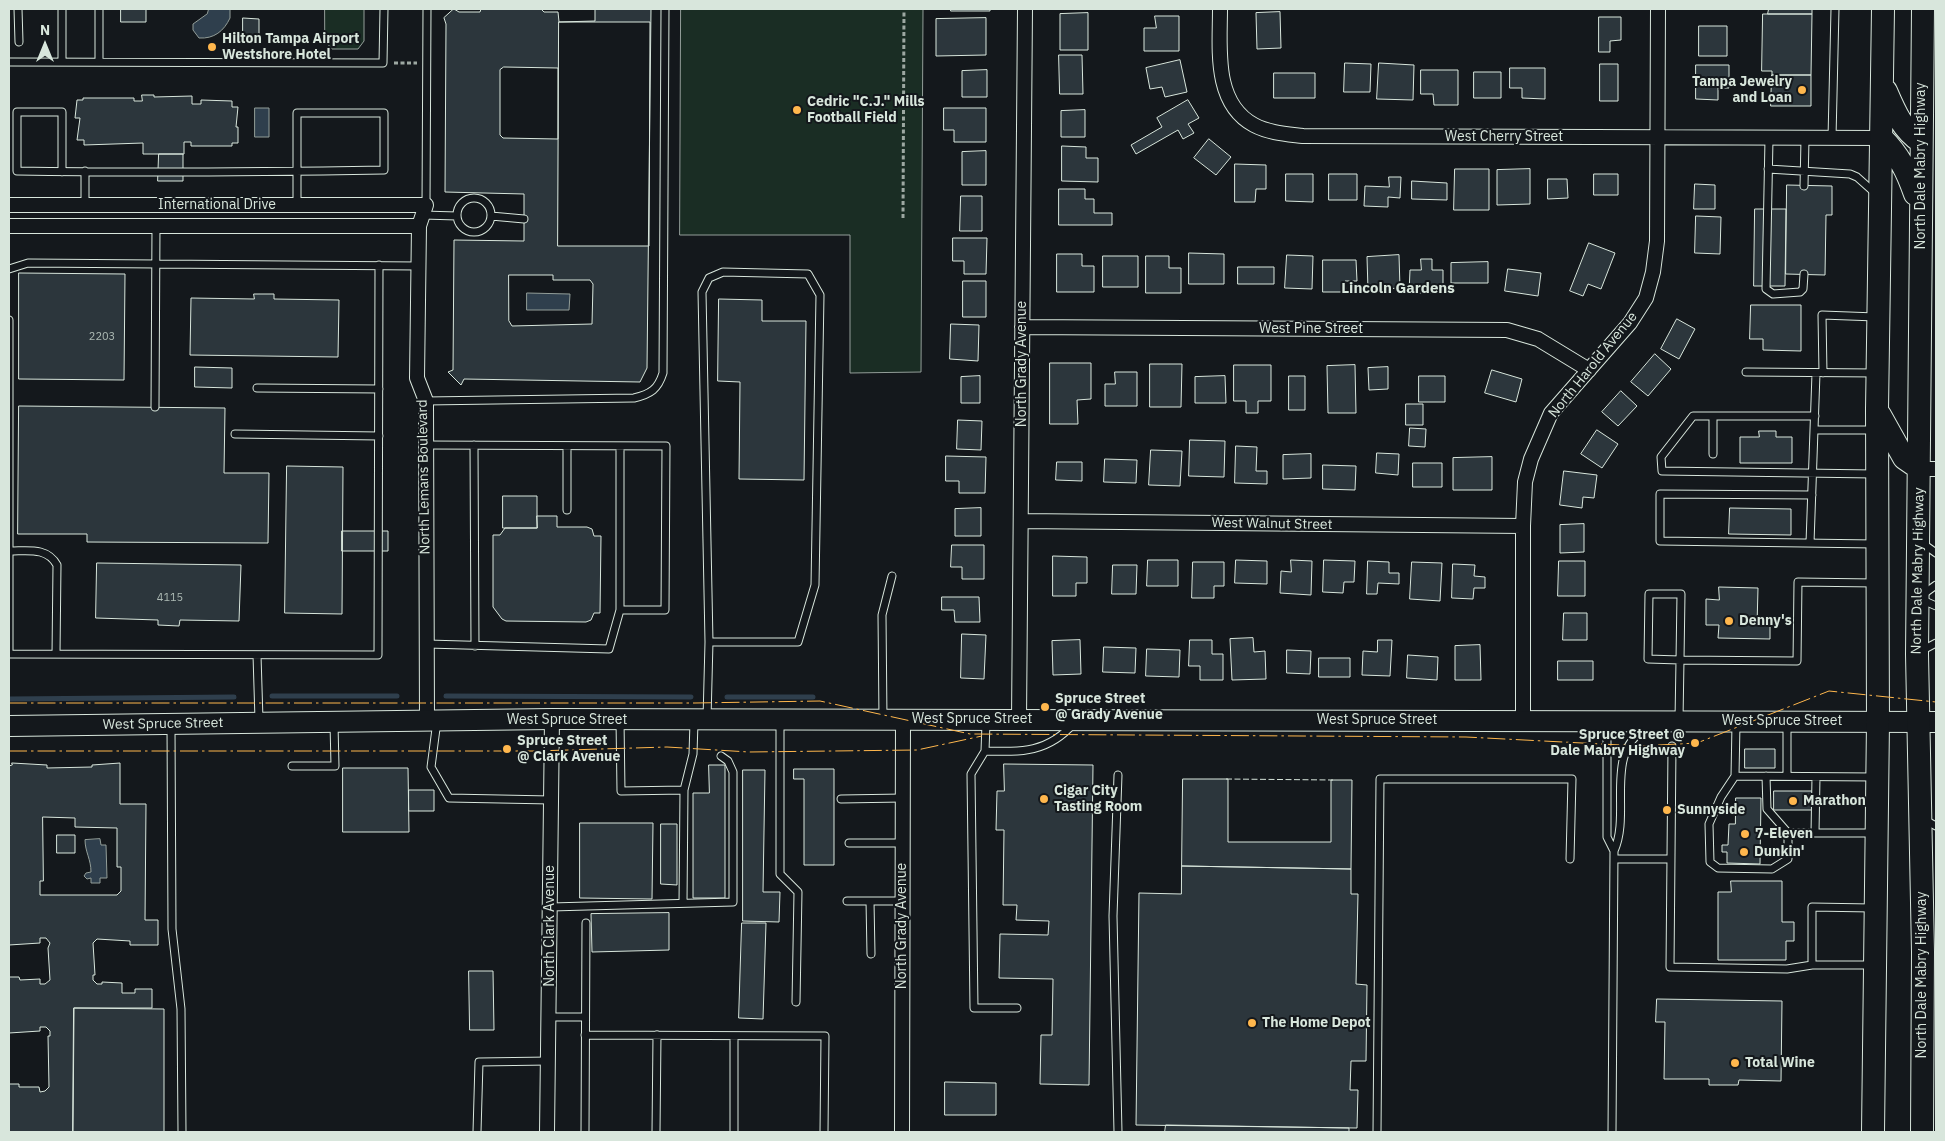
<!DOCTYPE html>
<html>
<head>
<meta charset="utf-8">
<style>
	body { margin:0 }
	#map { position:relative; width:1945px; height:1141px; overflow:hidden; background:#14181c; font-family:"IBM Plex Sans",sans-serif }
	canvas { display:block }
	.frame { position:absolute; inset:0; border:10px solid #d8e6dc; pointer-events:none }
	.north { position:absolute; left:20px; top:20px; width:50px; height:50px; -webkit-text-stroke:4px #14181c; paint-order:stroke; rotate:0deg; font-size:14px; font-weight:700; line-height:20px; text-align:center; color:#d8e6dc }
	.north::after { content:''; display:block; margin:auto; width:18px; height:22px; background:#d8e6dc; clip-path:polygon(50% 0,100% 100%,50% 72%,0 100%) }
</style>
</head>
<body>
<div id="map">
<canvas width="1945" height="1141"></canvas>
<div class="frame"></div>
<div class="north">N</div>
</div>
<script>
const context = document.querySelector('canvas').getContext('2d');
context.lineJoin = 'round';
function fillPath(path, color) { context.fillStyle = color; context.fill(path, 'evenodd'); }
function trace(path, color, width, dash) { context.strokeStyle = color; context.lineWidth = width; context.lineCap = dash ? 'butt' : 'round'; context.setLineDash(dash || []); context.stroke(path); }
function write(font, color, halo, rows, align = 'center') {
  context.font = font + ' "IBM Plex Sans",sans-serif'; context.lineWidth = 4; context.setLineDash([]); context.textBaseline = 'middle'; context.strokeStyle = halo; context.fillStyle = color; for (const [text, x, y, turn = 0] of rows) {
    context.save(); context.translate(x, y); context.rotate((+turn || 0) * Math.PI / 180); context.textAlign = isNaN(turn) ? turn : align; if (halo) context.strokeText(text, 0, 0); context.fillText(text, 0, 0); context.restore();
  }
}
const green = new Path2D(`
	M325,9H364V41L358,49H332L325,41Z
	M681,9H923L921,372L850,373V235H680Z`);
fillPath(green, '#1a2d24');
trace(green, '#939e99', 1);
const water = new Path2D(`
	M209,9H230V18C224,31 214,39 199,38L193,30V24L207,14Z
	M255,108H269V137H255Z
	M527,293L570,294L569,310H527Z
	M100,839L101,845H106L107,878H100V883H91V878L87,879L84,876L86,873L91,872C91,859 85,852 85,840Z`);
fillPath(water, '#2f3f4d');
trace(water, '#939e99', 1);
trace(new Path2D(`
	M272,696H397
	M446,696L691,697
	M727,697H813
	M9,699L234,697`), '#2f3f4d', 5);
const building = new Path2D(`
	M121,9H146V22H121Z
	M454,9L459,12H480L481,9H541L544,12H558L559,22L595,21V9H651L647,368L640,382L464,379L461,385L448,372L453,370L454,240L524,241V194L445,192L446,24L444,18ZM504,67L558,68V139L503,138L500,135V70ZM509,275H553V280H590L593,284L592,324L512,326L509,321Z
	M951,9H990V11H951Z
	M1769,9H1812V14H1768Z
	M1280,12L1281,48L1257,49L1256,13Z
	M1088,13V50H1060V14Z
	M1763,14H1812L1811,75H1772V71H1762Z
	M1155,16H1179V51H1144V28H1156Z
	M1599,17H1621V40L1610,41V52H1599Z
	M243,18L259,19V35H243Z
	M986,18V55L936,56V19Z
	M559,22H650L649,246H558Z
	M1699,26H1727V56H1699Z
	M1059,55H1082L1083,94H1060Z
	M1180,60L1187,92L1165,97L1162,87L1150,89L1146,68Z
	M1345,63L1371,64L1370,92H1344Z
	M1379,63L1414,65L1413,100L1377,99Z
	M1600,64H1618V101H1600Z
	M1696,65H1729V88H1718V100L1696,99Z
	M1510,68H1545V99L1522,98V88H1510Z
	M987,70V97H962V71Z
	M1421,70H1458V105H1434L1433,94H1421Z
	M1474,72H1501V98H1474Z
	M1274,73H1315V98H1274Z
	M1772,75H1811V106H1771Z
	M142,95H154V97L192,96V104H201V100L232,101V107H238L236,127H238V143H232V146H191V142H184V154H143V143L84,145V140H77L80,118H75L77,100H83V98H134V101H142Z
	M1188,100L1199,118L1188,124L1194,133L1183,139L1178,130L1136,154L1131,145L1162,127L1157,118Z
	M944,108H986V142H954V130H944Z
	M1085,110V137H1061V111Z
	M1209,139L1231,157L1216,175L1194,158Z
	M1062,146L1086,147V158H1098V182L1062,181Z
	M986,151V185H962V152Z
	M159,154H183V181H158Z
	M1235,164L1266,165V189H1256L1255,202H1235Z
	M1455,169H1489V210H1454Z
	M1530,169V204L1497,205V170Z
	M1286,174H1313V202L1286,201Z
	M1329,174H1357V200H1329Z
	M1594,174H1618V195H1594Z
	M1389,177H1401L1400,198L1388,197V207L1364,206L1365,186L1389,187Z
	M1548,179H1567L1568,198L1548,199Z
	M1412,181L1447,183V200L1412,199Z
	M1695,184L1715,185V209H1694Z
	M1787,185L1832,186V215H1826L1825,275L1786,274Z
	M1059,189H1085V199H1094V213H1112V225H1059Z
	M961,196H982V231H960Z
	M1755,209H1786L1785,286H1754Z
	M1696,216L1721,217L1720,254L1695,253Z
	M953,238H987L986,274H964V261H953Z
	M1589,243L1615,253L1601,289L1588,284L1583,296L1570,291Z
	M1189,253L1224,254V284H1189Z
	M1057,254H1082V266H1094V292H1057Z
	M1287,255L1313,256L1312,289L1285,288Z
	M1399,255L1400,288L1368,290L1367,257Z
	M1103,256H1138V287H1103Z
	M1146,256H1169V268H1181V293H1146Z
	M1421,259H1432V270H1443V293H1409L1410,270H1421Z
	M1323,260H1356L1357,281H1345L1346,292H1323Z
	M1488,262V283H1451V263Z
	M1238,267H1274V284H1238Z
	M1508,269L1541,273L1538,296L1505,291Z
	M19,273L125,274L124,380L19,379Z
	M963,281H986V317H963Z
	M254,294H274V299L339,300L338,357L190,355L191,298L254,299Z
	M719,299L762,300V321H806L804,480L739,479L740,382L718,381Z
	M1751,305H1801V351L1763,350V339H1750Z
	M1677,319L1695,329L1679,359L1661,349Z
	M951,324L979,325L978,361L950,359Z
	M1655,354L1671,369L1648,396L1631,382Z
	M1050,363H1091V399L1077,400L1078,424H1050Z
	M1150,364H1182L1181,407H1150Z
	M1234,365H1271V401H1258V413H1246V401H1234Z
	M1355,365L1356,413H1328L1327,366Z
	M195,367L232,368V388L195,387Z
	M1388,367V389L1369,390L1368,368Z
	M1492,370L1522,379L1516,402L1485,393Z
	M1115,372H1137V406H1105V384H1115Z
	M980,376V403H961V377Z
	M1225,376L1226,403H1195V377Z
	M1289,376H1305V410H1289Z
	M1419,376H1445V402H1419Z
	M1621,391L1637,406L1618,426L1602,412Z
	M1406,404H1423V425H1406Z
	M19,406L225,408L224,473H269L268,543L87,542V534H18Z
	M958,420L982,421L981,450L957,449Z
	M1410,428L1426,429L1425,447L1409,446Z
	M1597,430L1618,444L1602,468L1581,454Z
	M1759,431H1776V437H1792V463H1740V437H1759Z
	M1190,440L1225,441L1224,477L1189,476Z
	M1236,446L1257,447L1256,471H1267V484L1235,483Z
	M1151,450L1182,451L1180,486L1149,485Z
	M1377,453L1399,454L1398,475L1376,473Z
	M1311,454V478L1283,479V455Z
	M946,456L986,457L985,493H959V481H946Z
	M1492,457V490H1453V458Z
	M1105,459L1137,460L1136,483L1104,482Z
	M1057,462H1082V481L1056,480Z
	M1413,463H1442V487H1413Z
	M1323,465L1356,466L1355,490L1323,489Z
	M287,466L343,467L342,614L285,613Z
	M1564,471L1597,475L1594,498L1583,497L1582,508L1560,505Z
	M503,496H537V528H503Z
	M981,508V536H955V509Z
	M1730,508L1791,509V535L1729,534Z
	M537,516H557V527H587L592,529L594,536H601L600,613H594L591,620L586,622L506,621L502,619L493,607V535H500L505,528H537Z
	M1584,524V552L1560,553V525Z
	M342,531H388V551H342Z
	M952,545H984V579H962V567H951Z
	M1053,556L1087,557V583H1076V596H1053Z
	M1148,560H1178V586H1147Z
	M1236,560L1267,561V584L1235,583Z
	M1291,560L1312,561L1311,595L1280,593L1281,571L1291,572Z
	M1324,560L1355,561L1354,582H1344L1343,593L1323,592Z
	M1368,561L1389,562V573H1399V584L1378,583L1377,594H1367Z
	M1559,561H1585V596H1558Z
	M1193,562H1224V586H1214V598H1192Z
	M1412,562L1442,563L1440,601L1410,599Z
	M97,563L241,565L239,621L180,620L179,626L158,625V620L96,618Z
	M1453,564L1475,565L1474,576L1485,577V588H1474L1473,599L1452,598Z
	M1113,565H1137L1136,594H1112Z
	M1719,587L1758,588L1757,626H1770V639L1718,638L1719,625H1706V599L1719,600Z
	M942,597H979L980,622H955L954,610H942Z
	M1564,613H1587V640H1563Z
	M962,634L986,635L984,679L961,678Z
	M1253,638L1254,652L1265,651L1266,679L1232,680L1230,639Z
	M1080,640L1081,674L1053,675L1052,641Z
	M1190,640H1212V654H1223V680H1200V666H1189Z
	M1378,640H1392L1390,676L1362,675L1363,651L1377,652Z
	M1480,645L1481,680H1455V646Z
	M1104,647L1136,648L1135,673L1103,672Z
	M1147,649L1180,650L1179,677L1146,676Z
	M1287,650L1311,651L1310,674L1287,673Z
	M1408,655L1438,657L1437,680L1407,678Z
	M1319,658H1350V677H1319Z
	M1558,661H1593V680H1558Z
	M1745,749H1775V768H1745Z
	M12,763L47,765V768L92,767V765L120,763V804H146L145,920H158V945H130V941L97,939L93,943L95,975H93V980L97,984H102V982L122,983V993H135V989H152V1008H74L73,1132H9V1084H19V1087H39L40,1092L45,1091L49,1087L48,1036H50V1031L46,1027H40V1031L9,1033V977H19L20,980L40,979V984H45L50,980L48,948L50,943L46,938H40V943L9,945V766L12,765ZM43,817L75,818V827L117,828V867H121V891L117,895H40V881H43Z
	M1004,764L1093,765L1089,1085L1040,1084L1041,1035H1052L1053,979L999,978L1000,934L1048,935L1049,921L1016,920L1017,905H1003L1004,830H996L997,791H1004Z
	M709,765H725V898H693V793H709Z
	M343,768H408L409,832H343Z
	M794,769H834V865H804V779H794Z
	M743,770H765L763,892H780L779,922L743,921Z
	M1183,779H1228V842H1331V780H1352L1351,869L1182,866Z
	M409,790H434V811H409Z
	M1774,791H1813V810H1774Z
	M1736,798H1761L1760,864L1727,863V852H1722V845H1728L1729,824H1735Z
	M580,823H653L652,899L580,898Z
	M661,824H677V885L661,884Z
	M57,835H75V853H57Z
	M1182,866L1351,869V894H1358L1356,984L1367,985L1366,1061H1351L1350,1090H1358L1357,1128L1136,1125L1139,893L1181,894Z
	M1731,881H1782V922H1794V941H1786V960H1718V892H1731Z
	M669,913V950L592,952L591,914Z
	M742,923H766L763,1019L739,1018Z
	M469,971H493L494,1030H470Z
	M1657,999L1782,1001L1781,1081L1739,1080L1738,1085H1709V1079H1664L1665,1022H1656Z
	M74,1008L164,1009V1132H73Z
	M945,1082L996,1083V1115H945Z
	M1166,1125L1349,1128V1132H1165Z`);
fillPath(building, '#2c363c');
trace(building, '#d8e6dc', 1);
const lane = new Path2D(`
	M18,9L19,42
	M99,9V62
	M62,61V9
	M9,62L383,63L384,9
	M1832,138L1835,9
	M1769,139L1766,289L1773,294L1800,292L1803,289L1804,274
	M1768,169L1850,174L1857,177L1875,193
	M85,171V205
	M62,172V112H17V171C139,173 262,172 384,170V113H297V205
	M1804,186L1805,139
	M457 215a17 17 0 1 1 34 0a17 17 0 1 1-34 0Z
	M426,205L427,9
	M423,215L457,216
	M491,216L524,219
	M9,269L28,263L418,266
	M9,320V654L378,655L379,265
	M1746,372L1876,373
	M1823,373L1822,315L1876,317
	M257,388L379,389
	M426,401L634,398C651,394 658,389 663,373L665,9
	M155,407L156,226
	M1815,416H1693L1661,457L1662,471L1874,474
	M1814,430H1874
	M235,434L379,436
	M426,445L666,446L665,610H620
	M474,445L475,646
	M567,446V510
	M1713,454V416
	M1812,495L1660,494V541L1875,544
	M1810,543L1816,373
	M1922,543L1936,553
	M10,551C28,551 47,547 57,565L56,654
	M1936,585L1918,598L1936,606
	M427,644L609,649L620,610V446
	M1921,651L1936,643
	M257,655L259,720
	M707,719L709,642L702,292L709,278L723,272L808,274L820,295L815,585L798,642H709
	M883,719L882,615L892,576
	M620,720L621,791L684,790
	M1679,720L1680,660L1648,659L1649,594H1681L1680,660L1797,661L1798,582L1875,583
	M437,721L431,767L449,798L551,800
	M780,722V874L798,892L796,1002
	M986,723L985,751L971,774L974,1008H1017
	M1607,723V837L1614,851
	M1736,724L1735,776L1875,777
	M171,726L172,929L181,1009L182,1132
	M1672,746L1670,967L1787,969L1812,965H1872
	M985,751C1021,752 1048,753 1074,723
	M292,766H335L334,724
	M1735,776L1721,797L1709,824L1710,862L1718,868L1772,869L1788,859V833L1767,809L1766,776
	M1787,776V724
	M841,799L903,798
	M1923,819L1936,826
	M1788,833H1875
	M1815,833L1816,777
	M849,843H903
	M1614,859H1671
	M847,901H903
	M870,901L871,954
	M683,903L684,790L693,754L694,722
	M551,907L733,902V772L728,761L721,756
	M1812,965V907L1872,908
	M550,1017H585
	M585,1035L825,1036L824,1132
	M477,1132L479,1062L549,1061
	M585,1132L586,923
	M656,1132L657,1035
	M734,1132V1036
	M1118,1132L1113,916L1118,775
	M1377,1132L1380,779H1572L1570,859
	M1612,1132L1614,851C1632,812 1602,752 1648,727`);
const street = new Path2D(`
	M1220,9C1220,48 1213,103 1254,125C1269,133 1287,134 1303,136L1882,138
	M9,205H426L419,226L417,378L426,401L427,721
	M9,226H419
	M1022,327L1507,330L1538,339L1589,370
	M1920,469H1936
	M1021,521L1523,526
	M1019,719L1025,9
	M1523,720V526L1525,482L1531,459L1551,413L1630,323L1646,298L1653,272L1657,241L1658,9
	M547,1132L552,719
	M902,1132L903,719`);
const secondary = new Path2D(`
	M9,726L552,719L1936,722`);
const primary = new Path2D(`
	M1886,91C1895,112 1902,129 1921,142
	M1882,138C1899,155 1907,171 1915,194
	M1880,415L1904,458L1920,469
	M1873,1132L1878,722L1877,409L1883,9
	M1922,1132L1923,952L1917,654L1923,9`);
trace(lane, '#d8e6dc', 9);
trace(street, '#d8e6dc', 16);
trace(secondary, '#d8e6dc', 22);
trace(primary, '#d8e6dc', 24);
trace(new Path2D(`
	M394,63H417
	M903,218L904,9`), '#9da8a2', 3, [4, 2.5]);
trace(lane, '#14181c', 7);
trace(street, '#14181c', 14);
trace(secondary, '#14181c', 20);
trace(primary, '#14181c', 22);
trace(new Path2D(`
	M1226,779L1333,780`), '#d8e6dc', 1, [6, 2.5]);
trace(new Path2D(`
	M9,703H695L820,701L970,734L1466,737L1640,746L1697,743L1829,691L1936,702
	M9,751H535L667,747L749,752L917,750L982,736`), '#ffb74d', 1, [18, 4, 2.5, 4]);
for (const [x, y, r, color] of [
	[212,47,5,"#ffb74d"],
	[1802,90,5,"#ffb74d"],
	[797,110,5,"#ffb74d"],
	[1729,621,5,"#ffb74d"],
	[1045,707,5,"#ffb74d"],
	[1695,743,5,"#ffb74d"],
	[507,749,5,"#ffb74d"],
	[1044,799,5,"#ffb74d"],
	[1793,801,5,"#ffb74d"],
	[1667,810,5,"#ffb74d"],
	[1745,834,5,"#ffb74d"],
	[1744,852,5,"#ffb74d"],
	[1252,1023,5,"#ffb74d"],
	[1735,1063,5,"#ffb74d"]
]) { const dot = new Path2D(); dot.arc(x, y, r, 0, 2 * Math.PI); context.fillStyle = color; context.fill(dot); trace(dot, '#14181c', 2); }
write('11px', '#adbab4', null, [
	["2203",102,337],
	["4115",170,598]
]);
write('bold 14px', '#d8e6dc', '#14181c', [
	["Hilton Tampa Airport",222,39],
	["Westshore Hotel",222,55],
	["Tampa Jewelry",1792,82,"right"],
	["and Loan",1792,98,"right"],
	["Cedric \"C.J.\" Mills",807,102],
	["Football Field",807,118],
	["Denny's",1739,621],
	["Spruce Street",1055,699],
	["@ Grady Avenue",1055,715],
	["Spruce Street @",1685,735,"right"],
	["Dale Mabry Highway",1685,751,"right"],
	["Spruce Street",517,741],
	["@ Clark Avenue",517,757],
	["Cigar City",1054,791],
	["Tasting Room",1054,807],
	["Marathon",1803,801],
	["Sunnyside",1677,810],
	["7-Eleven",1755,834],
	["Dunkin'",1754,852],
	["The Home Depot",1262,1023],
	["Total Wine",1745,1063]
], 'left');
write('14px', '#d8e6dc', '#14181c', [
	["West Cherry Street",1504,137],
	["North Dale Mabry Highway",1921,166,-90],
	["International Drive",217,205],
	["West Pine Street",1311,329],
	["North Grady Avenue",1022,364,-90],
	["North Harold Avenue",1593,365,-51],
	["North Lemans Boulevard",424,477,-91],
	["West Walnut Street",1272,524,1],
	["North Dale Mabry Highway",1918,571,-89],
	["West Spruce Street",972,719],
	["West Spruce Street",567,720],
	["West Spruce Street",1377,720],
	["West Spruce Street",1782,721],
	["West Spruce Street",163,724,-1],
	["North Clark Avenue",550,926,-90],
	["North Grady Avenue",902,926,-90],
	["North Dale Mabry Highway",1922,975,-90]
]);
write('bold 15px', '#d8e6dc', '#14181c', [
	["Lincoln Gardens",1398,289]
]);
</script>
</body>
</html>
